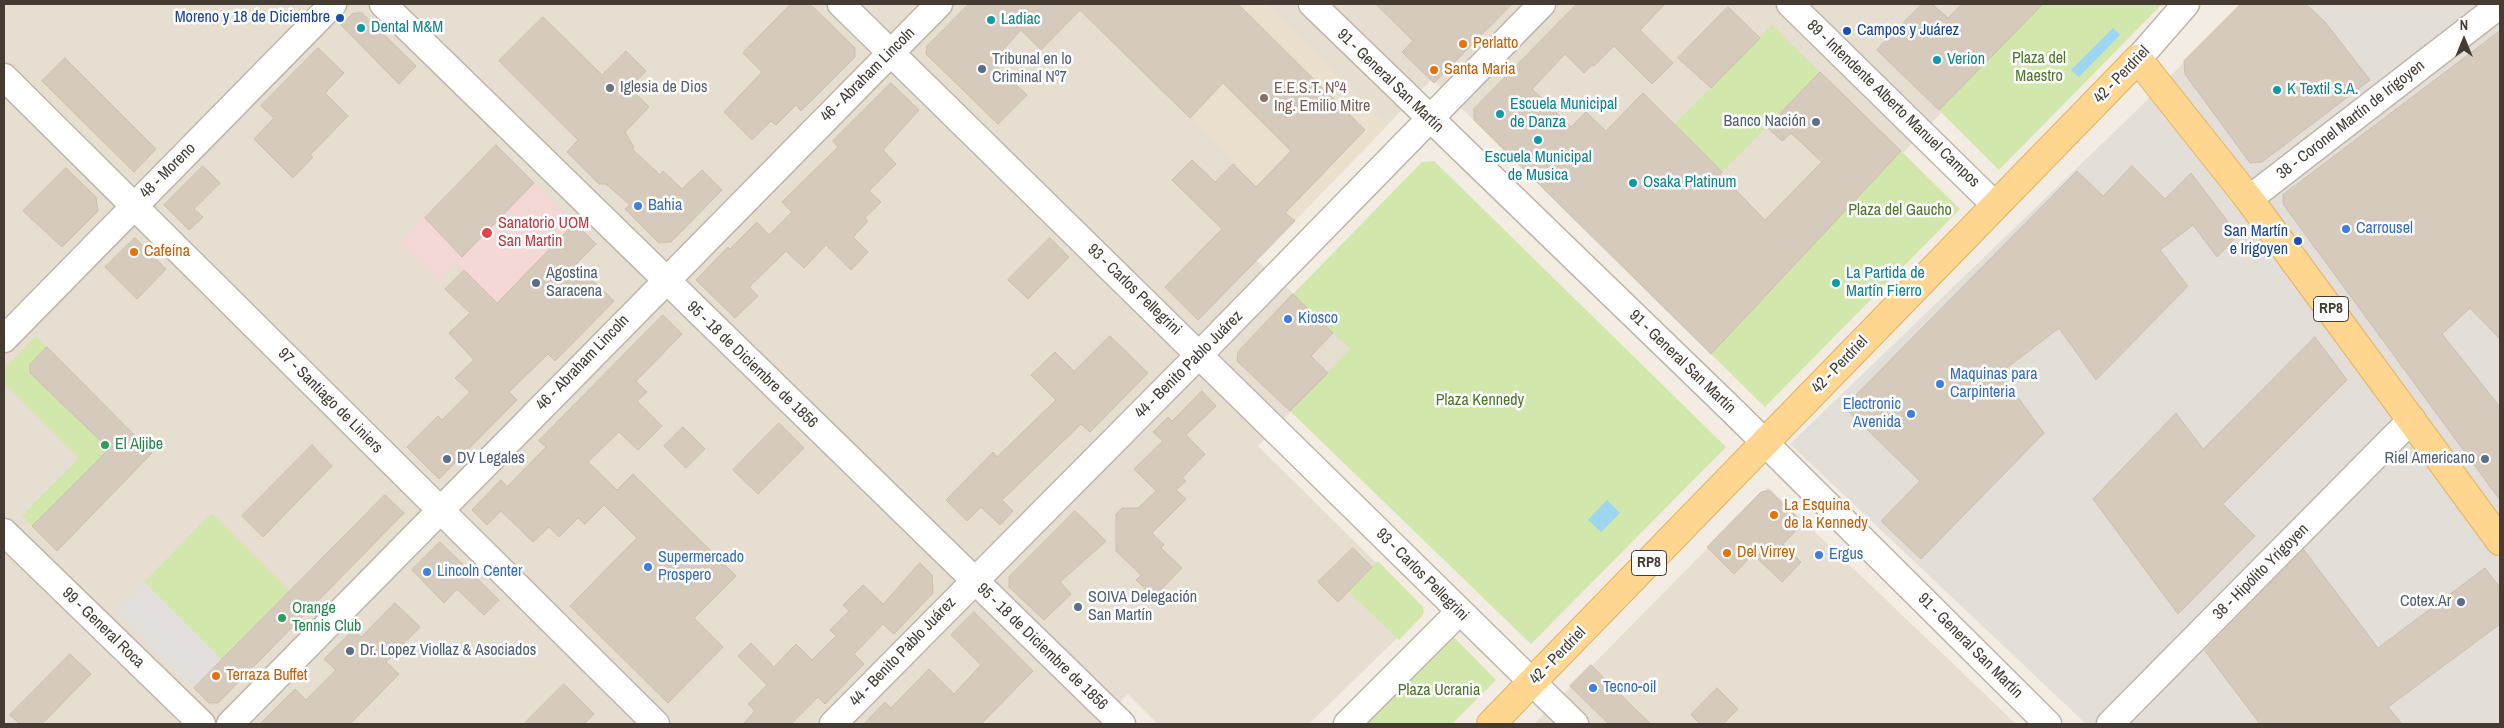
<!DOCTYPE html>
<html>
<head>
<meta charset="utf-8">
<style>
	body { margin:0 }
	#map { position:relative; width:2504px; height:728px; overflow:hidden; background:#f2ece3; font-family:"Archivo Narrow",sans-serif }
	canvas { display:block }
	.frame { position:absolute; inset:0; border:5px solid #443c33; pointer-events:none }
	.north { position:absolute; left:2439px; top:15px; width:50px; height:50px; -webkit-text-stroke:4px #fff; paint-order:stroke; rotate:0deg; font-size:14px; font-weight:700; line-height:20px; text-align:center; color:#443c33 }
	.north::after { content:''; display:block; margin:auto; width:18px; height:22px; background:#443c33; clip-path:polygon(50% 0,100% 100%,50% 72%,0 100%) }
</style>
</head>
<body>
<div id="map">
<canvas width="2504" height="728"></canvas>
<div class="frame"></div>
<div class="north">N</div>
</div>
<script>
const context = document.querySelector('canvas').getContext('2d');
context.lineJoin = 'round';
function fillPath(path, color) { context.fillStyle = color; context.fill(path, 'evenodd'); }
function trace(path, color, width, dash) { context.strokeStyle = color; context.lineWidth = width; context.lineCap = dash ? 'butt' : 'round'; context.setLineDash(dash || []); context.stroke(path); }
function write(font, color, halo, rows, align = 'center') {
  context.font = font + ' "Archivo Narrow",sans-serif'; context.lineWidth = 5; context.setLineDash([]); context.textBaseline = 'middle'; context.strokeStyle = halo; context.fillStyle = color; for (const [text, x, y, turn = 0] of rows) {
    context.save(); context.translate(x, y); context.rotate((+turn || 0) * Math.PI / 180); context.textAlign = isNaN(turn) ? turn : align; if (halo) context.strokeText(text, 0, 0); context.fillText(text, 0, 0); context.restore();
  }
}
fillPath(new Path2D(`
	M4,4H2045L1711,354L1432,79L1256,260L1353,347L1258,446L1425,611L1309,724H1158L1128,694L1098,724H4Z
	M1768,487L2016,724H1534Z`), '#e6ded1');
fillPath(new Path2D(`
	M2241,4H2500V724H2086L1790,444L2139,108Z`), '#e4ded8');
fillPath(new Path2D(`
	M1074,4H1265L1387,126L1295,221Z`), '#ebe0cd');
fillPath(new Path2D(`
	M496,145L575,223L497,303L456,263L438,281L399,243Z`), '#f3d8d6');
fillPath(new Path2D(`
	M2043,4H2162L1999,170L1939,110Z
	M1772,25L1820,72L1722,172L1675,124Z
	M1901,151L1960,209L1765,407L1711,354Z
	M1434,161L1726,447L1531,644L1290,411L1350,349L1293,294L1422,162Z
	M36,336L152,453L57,551L22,516L79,458L4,383V369Z
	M212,513L290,591L222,660L144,582Z
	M1378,561L1423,607V615L1399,640L1348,591Z
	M1450,633L1496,680L1452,724H1360Z`), '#d1e7ab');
fillPath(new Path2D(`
	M144,582L222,660L194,688L116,610Z`), '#e2dfdc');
fillPath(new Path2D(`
	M2113,28L2120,35L2079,77L2071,70Z
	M1607,500L1620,513L1601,532L1588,520Z`), '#9ed5f0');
const building = new Path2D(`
	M791,4H810L855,48V57L801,111L796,105L776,125L771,121L752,140L724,112L762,72L743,53Z
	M969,4H1238L1365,130L1285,213L1295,221L1198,320L1165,287L1222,229L1172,180L1192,160L1215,182L1233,164L1256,187L1291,151L1223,83L1190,118L1080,10L1041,50L1021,30L992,62L1027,95L998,124L926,54L927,46Z
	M1376,4H1512L1434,83L1402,52L1413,41Z
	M1577,4H1665L1640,30L1673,63L1652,84L1614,46L1594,66L1592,65L1584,73L1565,54L1532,89L1571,127L1586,112L1606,131L1643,93L1722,172L1720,174L1765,220L1822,162L1791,133L1782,141L1767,127L1820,72L1901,151L1711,354L1474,120V109Z
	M1922,4H1932L1948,18L1962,4H2043L1939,110L1877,50Z
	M2241,4H2306L2325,22L2370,80L2262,162L2250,163L2185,74L2184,61Z
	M1728,7L1760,38L1711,88L1678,58Z
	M362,13L416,66L399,84L341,25L352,14Z
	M543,17L602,75L626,51L646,71L630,88L649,107L625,132L633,146V150L660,175L663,171L682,189L702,170L722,190L671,242L659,243L625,209L630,205L606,184H599L567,152L578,140L499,61Z
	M2500,31V339L2470,308L2442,334L2500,407V500L2283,204V195Z
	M318,48L344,73L325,93L348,116L310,155L313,157L293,178L254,139L274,118L261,106Z
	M65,58L156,149L134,172L42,81Z
	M891,83L919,110L883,150L896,164L869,191L881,202L865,218L868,221L853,237L868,252L851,270L826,245L804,268L786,251L749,287L758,296L735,318L696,280L728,247L730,249L757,222L769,235L792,212L782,202L838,147L833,141Z
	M496,145L534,183L462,257L425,218Z
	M203,166L220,183L194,209L203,217L189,230L164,205Z
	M2132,166L2165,199L2191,173L2238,235L2217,257L2193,225L2160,250L2188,286L2096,380L2059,328L2000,373L2044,433L1921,559L1881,521L1920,481L1844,407L2077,171L2103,196Z
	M66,168L96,197L98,211L62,247L23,211Z
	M575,223L596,244L576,264L614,301L555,361L548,354L509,392L517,400L439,479L407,447L438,416L442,420L470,392L455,378L474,360L449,333L470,313L445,289L464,270L497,303Z
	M135,238L166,269L137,299L105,267Z
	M1050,238L1069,257L1028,299L1008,280Z
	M1293,294L1333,333L1311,356L1328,373L1290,411L1237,361L1238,352Z
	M663,315L682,334L636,381L647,392L637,401L662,426L638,450L619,432L588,462L617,490L633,474L736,576L694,618L723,647L668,703L570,606L637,538L604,505L585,524L578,518L559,537L549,527L533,542L501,511L487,525L472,510L501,480L507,487L546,447L539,441Z
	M1110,336L1148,373L1090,432L1081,424L1002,500L1013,511L1000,525L981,507L967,521L946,500L993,452L997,457L1056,400L1031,375L1055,352L1074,371Z
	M2315,337L2347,380L2223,504L2255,536L2178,614L2093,499L2176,413L2203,449Z
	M47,347L152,453L57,551L32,526L109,449L30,373V365Z
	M1202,391L1216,406L1186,435L1205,454L1182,478L1186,481L1176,490L1186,499L1152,533L1164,545L1161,548L1182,568L1154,597L1136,580L1141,575L1116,551V514L1122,508H1138L1156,491L1134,469L1163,441L1153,432L1168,417L1172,421Z
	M779,423L804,448L758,494L733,470Z
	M683,427L705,449L686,468L664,446Z
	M312,445L332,466L263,537L242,516Z
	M1770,491L1803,523L1783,544L1801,562L1782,582L1753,554L1734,574L1707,547L1761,492Z
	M385,495L404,513L218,703H209L194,688Z
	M1075,511L1106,541L1060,582L1071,594L1044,620L1009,587V577Z
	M440,542L499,600L484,615L457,589L444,603L412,570Z
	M1353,548L1372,567L1338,602L1318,582Z
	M2304,550L2378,648L2485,568L2500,588V624L2388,707L2402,724H2260L2205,651Z
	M920,563L932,575L933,593L894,634L883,624L854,654L864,664L825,704L818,697L791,724H743L755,711L748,704L767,685L738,656L751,643L774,667L796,644L812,660L836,636L830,630L849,611L843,605L863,585L883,604Z
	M395,603L420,627L386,662L399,674L350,724H260L295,689L306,700L336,670L324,659L353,630L361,637Z
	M974,612L1033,671L981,724H864L885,702L891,708L929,669L954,694L981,665L951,635Z
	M70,654L91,674L42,724H20L10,715Z
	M1591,665L1635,709L1651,724H1609L1570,686Z
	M564,684L594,714L584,724H524Z
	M1717,688L1738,709L1723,724H1700L1691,715Z`);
fillPath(building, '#d6cabc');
trace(building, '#cebeac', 1);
const minor = new Path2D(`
	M383,4L1122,724
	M841,4L1575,724
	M1312,4L1734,412L2048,724
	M1790,4L1995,205
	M2138,59L2186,4
	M4,77L656,724
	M2249,199L2500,5
	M4,339L333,4
	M4,532L202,724
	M230,724L939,4
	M833,724L1200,354L1542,4
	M1347,724L1459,612
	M2110,724L2412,419`);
const major = new Path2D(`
	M1491,724L2138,59L2249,199L2500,541`);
trace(minor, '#c0b6a9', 29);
trace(major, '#e4b25f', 30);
trace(minor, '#fff', 26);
trace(major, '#ffd68f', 28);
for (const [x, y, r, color] of [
	[340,18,5,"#1a4fb4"],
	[991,20,5,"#0f9aa8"],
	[361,28,5,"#0f9aa8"],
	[1847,31,5,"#1a4fb4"],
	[1463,44,5,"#e8710a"],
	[1937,60,5,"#0f9aa8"],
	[982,69,5,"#5c6f8a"],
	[1434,70,5,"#e8710a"],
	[610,88,5,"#6b7280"],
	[2277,90,5,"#0f9aa8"],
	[1264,98,5,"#8d6e63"],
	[1500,114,5,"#0f9aa8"],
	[1816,122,5,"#5c6f8a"],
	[1538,140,5,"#0f9aa8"],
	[1633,183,5,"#0f9aa8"],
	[638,206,5,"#3f7fe0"],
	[2346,229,5,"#3f7fe0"],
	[487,233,6,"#e0444e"],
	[2298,241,5,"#1a4fb4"],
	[134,252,5,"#e8710a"],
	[536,283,5,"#5c6f8a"],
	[1836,283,5,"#0f9aa8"],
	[1288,319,5,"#3f7fe0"],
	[1940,384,5,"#3f7fe0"],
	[1911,414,5,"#3f7fe0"],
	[105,445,5,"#2e9e5b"],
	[447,459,5,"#5c6f8a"],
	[2485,459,5,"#5c6f8a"],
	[1774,515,5,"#e8710a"],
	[1727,553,5,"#e8710a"],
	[1819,555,5,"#3f7fe0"],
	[648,567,5,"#3f7fe0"],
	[427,572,5,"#3f7fe0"],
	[2461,602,5,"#5c6f8a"],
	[1078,607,5,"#5c6f8a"],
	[282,618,5,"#2e9e5b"],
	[350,651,5,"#5c6f8a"],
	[216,676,5,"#e8710a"],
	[1593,688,5,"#3f7fe0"]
]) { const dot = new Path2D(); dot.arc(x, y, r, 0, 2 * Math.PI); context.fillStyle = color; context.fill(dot); trace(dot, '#fff', 2); }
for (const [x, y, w] of [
	[2331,309,35],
	[1649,563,35]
]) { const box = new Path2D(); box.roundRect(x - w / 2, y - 12.5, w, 25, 4); context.fillStyle = '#fff'; context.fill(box); trace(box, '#443c33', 1); }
write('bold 15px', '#443c33', null, [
	["RP8",2331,309],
	["RP8",1649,563]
]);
write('16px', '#164399', '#fff', [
	["Moreno y 18 de Diciembre",330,18],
	["Campos y Juárez",1857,31,"left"],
	["San Martín",2288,232],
	["e Irigoyen",2288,250]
], 'right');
write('16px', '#0d838f', '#fff', [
	["Ladiac",1001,20],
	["Dental M&M",371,28],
	["Verion",1947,60],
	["K Textil S.A.",2287,90],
	["Escuela Municipal",1510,105],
	["de Danza",1510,123],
	["Escuela Municipal",1538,158,"center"],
	["de Musica",1538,176,"center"],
	["Osaka Platinum",1643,183],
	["La Partida de",1846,274],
	["Martín Fierro",1846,292]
], 'left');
write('16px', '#c56008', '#fff', [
	["Perlatto",1473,44],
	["Santa Maria",1444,70],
	["Cafeína",144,252],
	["La Esquina",1784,506],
	["de la Kennedy",1784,524],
	["Del Virrey",1737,553],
	["Terraza Buffet",226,676]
], 'left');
write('16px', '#4b7527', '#fff', [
	["Plaza del",2039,59],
	["Maestro",2039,77],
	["Plaza del Gaucho",1900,211],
	["Plaza Kennedy",1480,401],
	["Plaza Ucrania",1439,691]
]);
write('16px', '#4e5e75', '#fff', [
	["Tribunal en lo",992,60],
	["Criminal Nº7",992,78],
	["Banco Nación",1806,122,"right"],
	["Agostina",546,274],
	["Saracena",546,292],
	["DV Legales",457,459],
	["Riel Americano",2475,459,"right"],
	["SOIVA Delegación",1088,598],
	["San Martín",1088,616],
	["Cotex.Ar",2451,602,"right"],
	["Dr. Lopez Viollaz & Asociados",360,651]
], 'left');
write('16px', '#443c33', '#fff', [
	["46 - Abraham Lincoln",868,75,-45],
	["42 - Perdriel",2122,75,-46],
	["91 - General San Martín",1390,81,44],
	["89 - Intendente Alberto Manuel Campos",1893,104,44],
	["38 - Coronel Martín de Irigoyen",2351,120,-38],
	["48 - Moreno",168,171,-45],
	["93 - Carlos Pellegrini",1134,290,44],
	["91 - General San Martín",1682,362,44],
	["46 - Abraham Lincoln",583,363,-46],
	["95 - 18 de Diciembre de 1856",752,365,44],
	["44 - Benito Pablo Juárez",1189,365,-45],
	["42 - Perdriel",1840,365,-46],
	["97 - Santiago de Liniers",330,401,45],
	["38 - Hipólito Yrigoyen",2261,572,-45],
	["93 - Carlos Pellegrini",1422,575,45],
	["99 - General Roca",103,628,44],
	["91 - General San Martín",1970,646,45],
	["95 - 18 de Diciembre de 1856",1042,647,44],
	["44 - Benito Pablo Juárez",903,652,-46],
	["42 - Perdriel",1558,656,-46]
]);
write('16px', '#5b616d', '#fff', [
	["Iglesia de Dios",620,88]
], 'left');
write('16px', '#785e54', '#fff', [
	["E.E.S.T. Nº4",1274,89],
	["Ing. Emilio Mitre",1274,107]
], 'left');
write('16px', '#366cbe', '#fff', [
	["Bahia",648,206],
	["Carrousel",2356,229],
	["Kiosco",1298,319],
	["Maquinas para",1950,375],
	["Carpinteria",1950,393],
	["Electronic",1901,405,"right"],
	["Avenida",1901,423,"right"],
	["Ergus",1829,555],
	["Supermercado",658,558],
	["Prospero",658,576],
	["Lincoln Center",437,572],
	["Tecno-oil",1603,688]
], 'left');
write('16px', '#be3a42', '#fff', [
	["Sanatorio UOM",498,224],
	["San Martin",498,242]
], 'left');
write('16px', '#27864d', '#fff', [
	["El Aljibe",115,445],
	["Orange",292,609],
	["Tennis Club",292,627]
], 'left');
</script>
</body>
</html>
